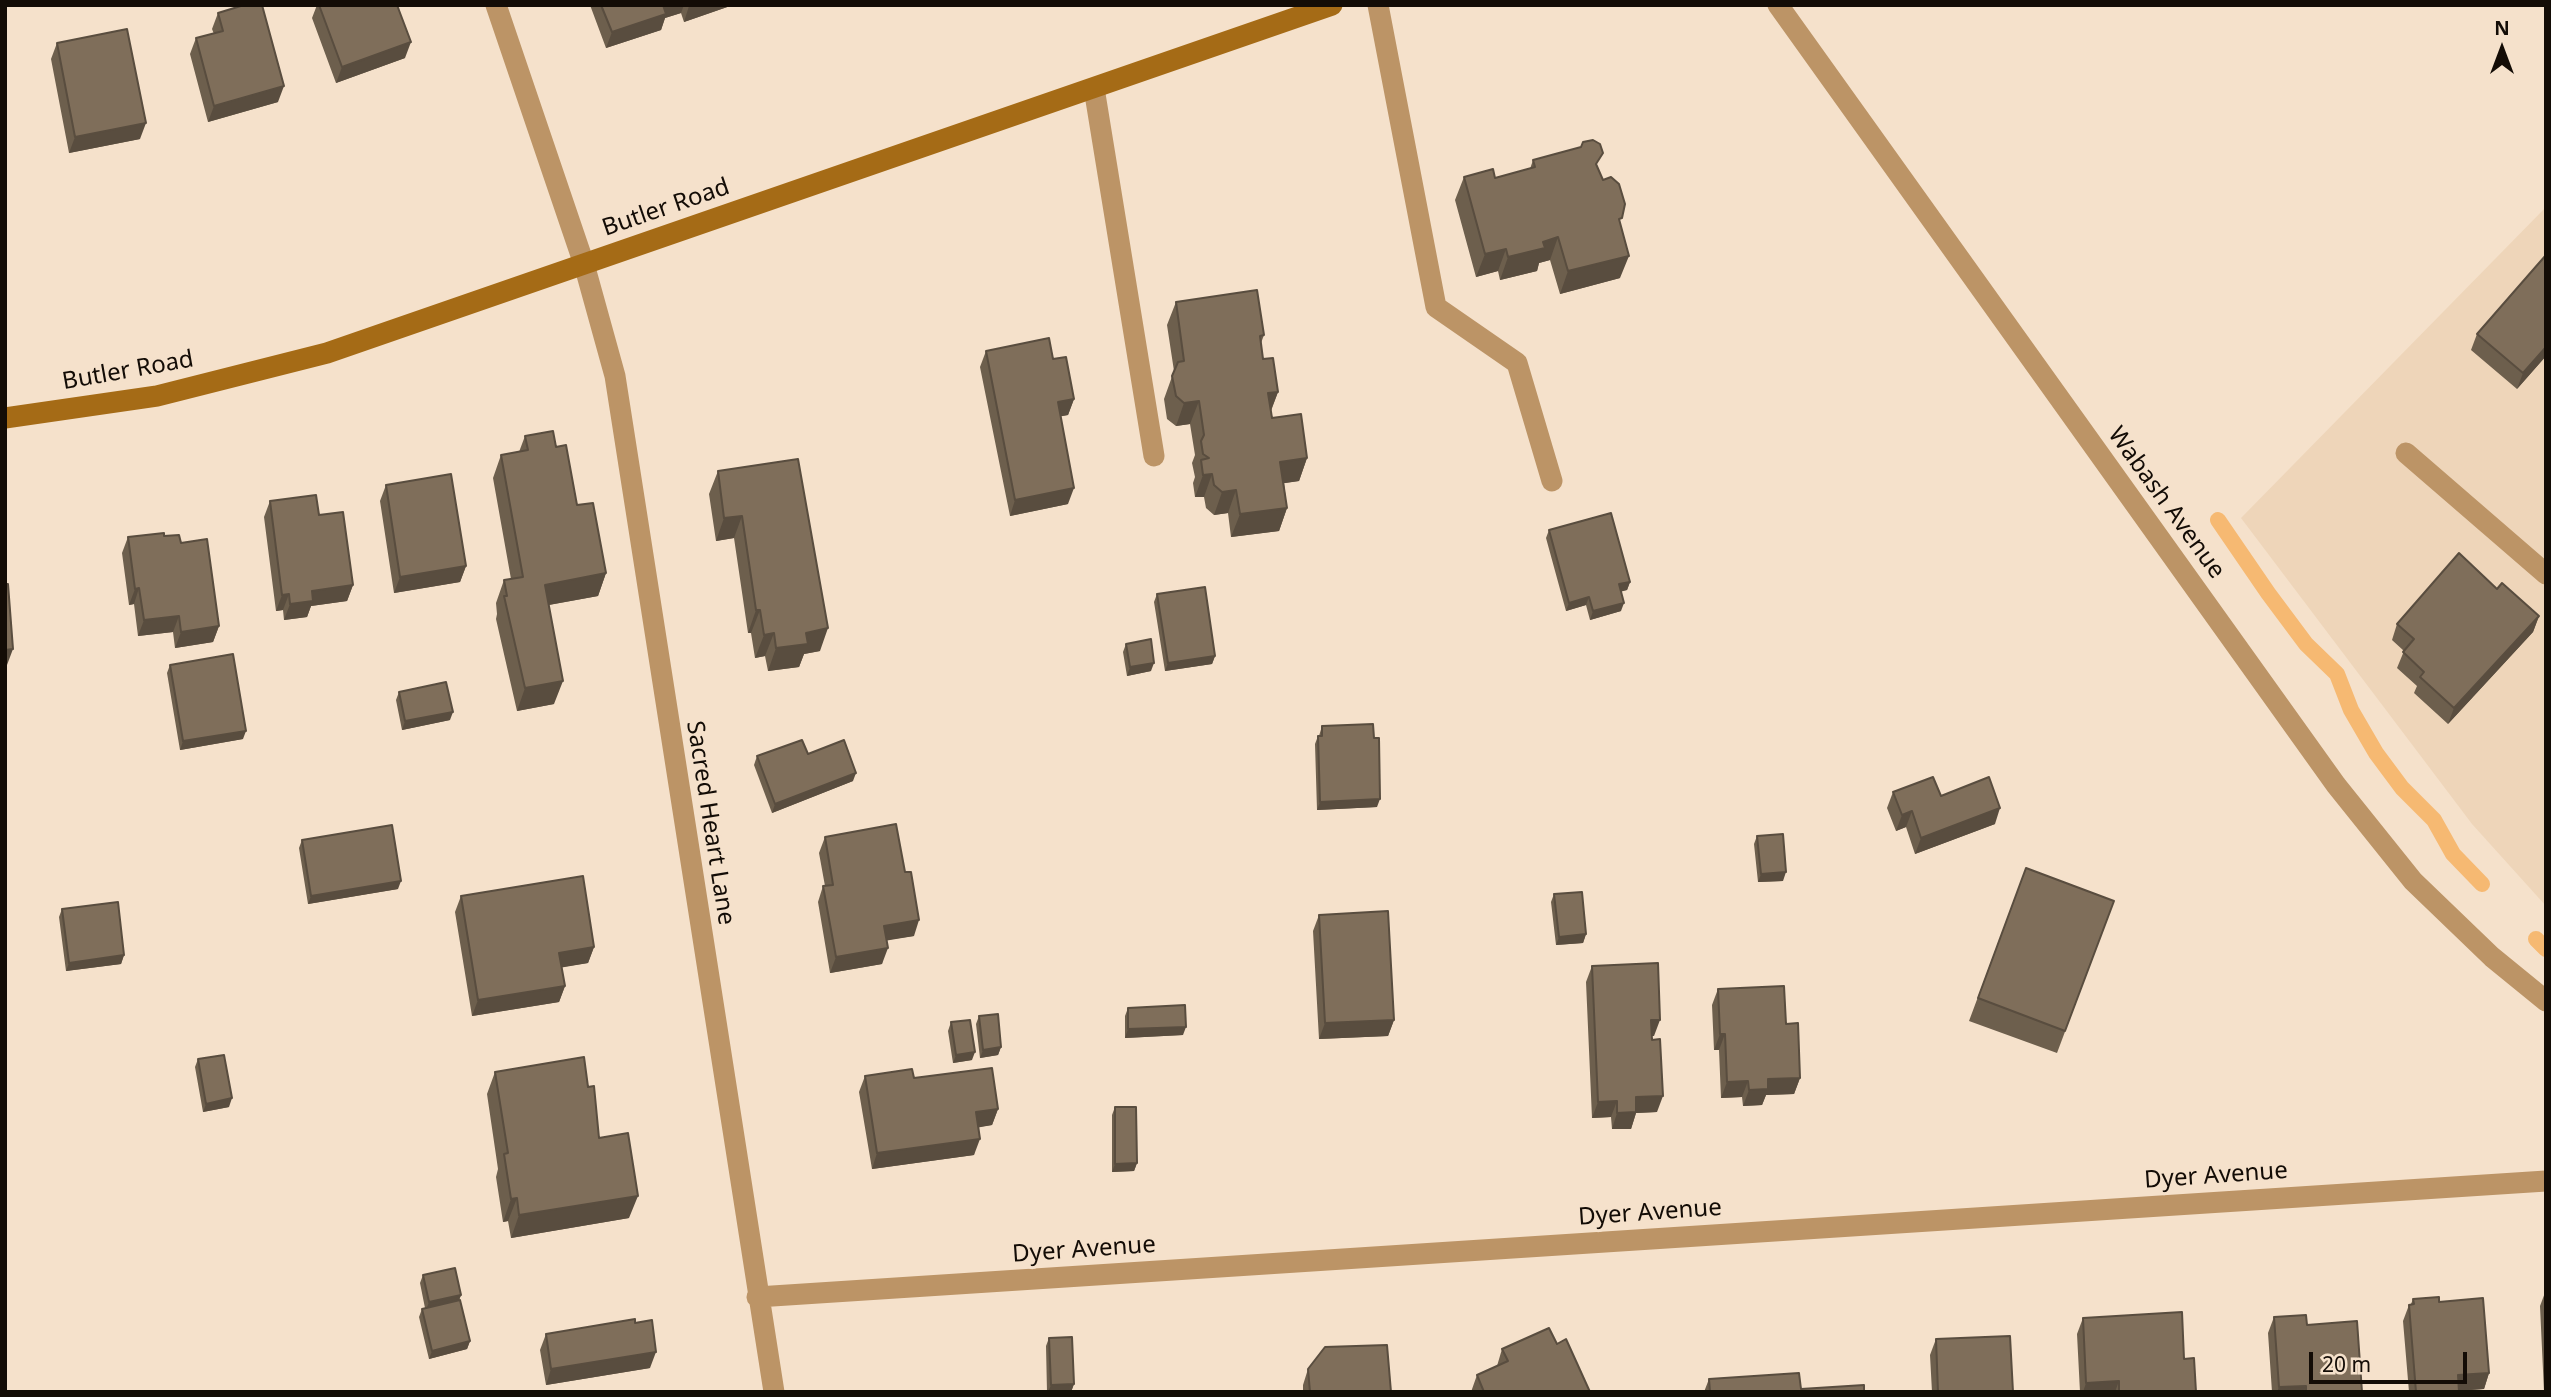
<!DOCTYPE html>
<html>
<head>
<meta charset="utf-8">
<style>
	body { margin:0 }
	#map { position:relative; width:2551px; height:1397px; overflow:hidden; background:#f5e1cb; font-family:"Noto Sans",sans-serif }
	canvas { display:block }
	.frame { position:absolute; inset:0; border:7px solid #130c06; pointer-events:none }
	.north { position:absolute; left:2467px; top:14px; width:70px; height:70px; -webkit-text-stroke:5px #f5e1cb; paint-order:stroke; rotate:0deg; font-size:19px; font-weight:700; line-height:28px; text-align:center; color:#130c06 }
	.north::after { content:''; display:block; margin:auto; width:24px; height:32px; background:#130c06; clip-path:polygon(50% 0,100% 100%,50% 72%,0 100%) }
	.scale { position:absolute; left:2309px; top:1352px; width:158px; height:32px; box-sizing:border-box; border:4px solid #130c06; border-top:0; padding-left:9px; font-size:21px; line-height:24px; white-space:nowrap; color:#130c06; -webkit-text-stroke:5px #f5e1cb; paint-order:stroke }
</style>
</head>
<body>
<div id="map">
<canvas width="2551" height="1397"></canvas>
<div class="frame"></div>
<div class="north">N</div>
<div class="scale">20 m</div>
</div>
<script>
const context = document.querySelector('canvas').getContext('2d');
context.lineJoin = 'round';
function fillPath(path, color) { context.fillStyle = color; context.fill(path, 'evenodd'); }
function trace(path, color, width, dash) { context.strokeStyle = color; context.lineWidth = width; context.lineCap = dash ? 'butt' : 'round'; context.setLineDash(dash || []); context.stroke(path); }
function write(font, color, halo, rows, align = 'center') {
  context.font = font + ' "Noto Sans",sans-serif'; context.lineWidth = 6; context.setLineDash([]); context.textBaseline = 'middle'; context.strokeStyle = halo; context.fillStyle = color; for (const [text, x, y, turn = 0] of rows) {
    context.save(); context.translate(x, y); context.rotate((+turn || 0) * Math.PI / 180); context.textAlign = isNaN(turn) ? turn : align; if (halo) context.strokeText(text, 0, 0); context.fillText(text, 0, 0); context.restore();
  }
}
fillPath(new Path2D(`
	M2546,207V906L2472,824L2241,518Z`), '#eed5b9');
trace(new Path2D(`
	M2218,520L2268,593L2306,644L2337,674L2351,710L2376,753L2402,788L2434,820L2453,854L2482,884
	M2536,939L2546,949`), '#f6b972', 16);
trace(new Path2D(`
	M1378,5L1436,307L1517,363L1552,481
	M1094,88L1154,456
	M2406,453L2546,574`), '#bc9466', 21);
trace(new Path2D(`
	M496,5L584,264L615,376L774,1392
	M757,1297L2546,1181`), '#bc9466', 21);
trace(new Path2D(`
	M1778,5L2336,785L2413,881L2492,957L2546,1001`), '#bc9466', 21);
trace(new Path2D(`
	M5,418L157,396L327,353L1332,5`), '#a56b16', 21);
fillPath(new Path2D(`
	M317,5H397L405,58L336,83L312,18Z
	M590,5H733L684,22L681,13L665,18L661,30L606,48Z
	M218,13L278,102L208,122L190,54L196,38L214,34L212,29Z
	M57,43L140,139L69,153L51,59Z
	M1533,160L1598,168L1620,224V278L1560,294L1550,260L1539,263L1537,271L1500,280L1498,271L1476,277L1455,200L1464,177L1495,178L1530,169Z
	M1176,302L1264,335L1261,343L1263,359L1278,392L1271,411L1272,418L1307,458L1299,481L1284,483L1287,508L1279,531L1231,537L1228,513L1214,515L1206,508L1204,497H1195L1193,483L1195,477L1192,463L1195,455L1190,424L1176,426L1167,419L1164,399L1174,371L1167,325Z
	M2477,334L2546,356L2517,389L2471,350Z
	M986,351L1053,359L1074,399L1068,415L1061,416L1068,504L1010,516L980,367Z
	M525,436L556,447L577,505L606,573L598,596L549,605L554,704L517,711L496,619L497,614L496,603L504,580L511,579L493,478L501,455L519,452Z
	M718,471L820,651L804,654L799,667L768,671L765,656L755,658L751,633H748L734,538L716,541L709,494Z
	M386,485L466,566L460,582L394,593L380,501Z
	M270,501L319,515L353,585L347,601L311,606L307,617L284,620L283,610L276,611L264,517Z
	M1549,530L1630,582L1627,590L1621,591V611L1590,620L1586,605L1566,611L1546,538Z
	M164,536L181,543L219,626L213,642L175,648L173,632L138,636L134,604L129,605L122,553L128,537Z
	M2497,589L2539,616L2533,632L2448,724L2414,693L2417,686L2397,668L2404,651L2392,640L2397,624Z
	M1157,594L1215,656L1212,664L1165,671L1154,602Z
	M1126,644L1151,671L1127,676L1123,652Z
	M170,665L243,739L180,750L167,673Z
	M399,692L450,720L402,730L396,700Z
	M1322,726L1374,738L1377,807L1317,810L1315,744L1318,736H1319Z
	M808,754L853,781L772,813L754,765L757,756Z
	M1893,792L1941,796L1995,824L1915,854L1906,827L1896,831L1887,808Z
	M1757,836L1783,881L1758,882L1754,844Z
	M825,837L914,936L886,940L882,964L830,973L818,902L823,886H825L819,853Z
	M302,840L398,889L308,904L299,848Z
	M2026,868L2114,901L2057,1053L1969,1021Z
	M1554,894L1586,934L1583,943L1556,945L1551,902Z
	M461,896L594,947L588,963L562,967L565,986L559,1002L472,1016L455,912Z
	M62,909L124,955L121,964L66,971L59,917Z
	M1319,915L1394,1020L1388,1036L1319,1039L1313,931Z
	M1592,966L1654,1036H1652L1657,1112L1636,1113L1631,1129H1612L1611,1117L1592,1118L1586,982Z
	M1718,989L1786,1024L1800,1078L1794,1094L1766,1095L1762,1105L1743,1106L1742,1097L1721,1098L1719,1050H1714L1712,1005Z
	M1128,1008L1183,1035L1125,1038V1016Z
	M979,1016L1001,1047L998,1055L980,1058L976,1024Z
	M951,1022L972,1060L953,1063L948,1031Z
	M198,1059L229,1107L203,1112L195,1067Z
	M495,1072L588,1087L599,1138L629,1218L511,1238L508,1221L503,1222L496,1177L498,1169L487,1094Z
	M865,1076L914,1078L998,1109L992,1125L978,1127L974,1155L872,1169L859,1092Z
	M1115,1107L1137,1163L1134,1171L1112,1172V1115Z
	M423,1275L461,1295L459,1300L470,1341L467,1349L429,1359L419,1317L422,1309L425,1308L420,1283Z
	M2546,1290V1392H2544L2540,1306Z
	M2413,1299L2439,1302L2489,1373L2484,1389L2459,1391V1392H2409L2403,1321L2409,1305L2411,1304Z
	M2274,1317L2307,1325L2362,1392H2272L2268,1333Z
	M2083,1318L2184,1359L2196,1392H2080L2077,1334Z
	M546,1334L650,1368L546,1385L540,1350Z
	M1049,1338L1074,1384L1071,1392H1047L1046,1346Z
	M1936,1339L2013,1392H1932L1930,1355Z
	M1557,1344L1590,1392H1471L1477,1375L1497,1366L1502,1349Z
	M1308,1369L1391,1392H1303V1385Z
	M1709,1379L1801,1389L1864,1392H1704Z`), '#6d5f4d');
fillPath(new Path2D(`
	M663,5H684L681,13L665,18L661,30L606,48L612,32Z
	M691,5H733L684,22L689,6Z
	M411,42L405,58L336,83L342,67Z
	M284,86L278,102L208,122L214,106Z
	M146,123L140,139L69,153L75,137Z
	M1558,237L1550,260L1539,263L1537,271L1500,280L1508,257L1543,242Z
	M1506,249L1498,271L1476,277L1485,254Z
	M1629,256L1620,278L1560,294L1568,271Z
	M2546,347V356L2517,389L2523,373Z
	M1278,392L1269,415L1268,393Z
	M1074,399L1068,415L1052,418L1058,402Z
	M1199,401L1190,424L1176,426L1184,403Z
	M1307,458L1299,481L1272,485L1280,462Z
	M1212,474L1204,497H1195L1203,475Z
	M1074,488L1068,504L1010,516L1015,500Z
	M1236,490L1228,513L1214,515L1222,492Z
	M1287,508L1279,531L1231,537L1240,514Z
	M742,516L734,538L716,541L724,518Z
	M466,566L460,582L394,593L400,577Z
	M606,573L598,596L537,607L545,585Z
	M1630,582L1627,590L1616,593L1619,584Z
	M353,585L347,601L311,606L307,617L284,620L290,604L312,591Z
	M139,588L134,604L129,605L135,589Z
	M289,594L283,610L276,611L282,595Z
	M1589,597L1586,605L1566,611L1569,603Z
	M1624,603L1621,611L1590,620L1593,611Z
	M756,610H760L751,633H748Z
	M179,616L173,632L138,636L144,620Z
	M2539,616L2533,632L2448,724L2454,708Z
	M219,626L213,642L175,648L181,632Z
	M828,628L820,651L804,654L799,667L768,671L776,648L806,633Z
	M774,633L765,656L755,658L764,635Z
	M13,649L7,665H5V650Z
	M1215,656L1212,664L1165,671L1168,663Z
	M1154,663L1151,671L1127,676L1130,667Z
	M563,681L554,704L517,711L525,688Z
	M453,712L450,720L402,730L405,721Z
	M246,731L243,739L180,750L183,741Z
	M856,773L853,781L772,813L775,804Z
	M1380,799L1377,807L1317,810L1320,802Z
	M2000,808L1995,824L1915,854L1921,838Z
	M1912,811L1906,827L1896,831L1902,815Z
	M1786,872L1783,881L1758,882L1761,874Z
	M401,881L398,889L308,904L311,896Z
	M919,920L914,936L878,942L884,926Z
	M1586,934L1583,943L1556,945L1559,937Z
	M594,947L588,963L553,969L559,953Z
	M888,948L882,964L830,973L836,957Z
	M124,955L121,964L66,971L69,963Z
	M565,986L559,1002L472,1016L478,1000Z
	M1394,1020L1388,1036L1319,1039L1325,1023Z
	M1651,1020H1660L1654,1036H1645Z
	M1186,1027L1183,1035L1125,1038L1128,1029Z
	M1720,1034H1725L1719,1050H1714Z
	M1001,1047L998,1055L980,1058L983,1050Z
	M975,1052L972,1060L953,1063L956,1055Z
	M1800,1078L1794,1094L1766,1095L1762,1105L1743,1106L1749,1090L1768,1079Z
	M1748,1081L1742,1097L1721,1098L1727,1082Z
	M1663,1096L1657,1112L1636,1113L1631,1129H1612L1617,1113L1636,1097Z
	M232,1098L229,1107L203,1112L206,1104Z
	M1617,1101L1611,1117L1592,1118L1598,1102Z
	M998,1109L992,1125L970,1129L976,1112Z
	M980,1139L974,1155L872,1169L877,1153Z
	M1137,1163L1134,1171L1112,1172L1115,1164Z
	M638,1196L629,1218L511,1238L519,1215Z
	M517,1198L508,1221L503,1222L511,1199Z
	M461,1295L458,1303L426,1310L429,1302Z
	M470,1341L467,1349L429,1359L432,1351Z
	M656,1352L650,1368L546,1385L551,1369Z
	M2489,1373L2484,1389L2452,1391L2458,1375Z
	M2119,1381L2115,1392H2083L2086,1383Z
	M1074,1384L1071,1392H1048L1051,1385Z
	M2306,1386L2304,1392H2277L2279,1387Z`), '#594d3f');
const building = new Path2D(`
	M244,5H262L284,86L214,106L196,38L223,31L218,13Z
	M319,5H397L411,42L342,67Z
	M601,5H663L666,14L612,32Z
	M127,29L146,123L75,137L57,43Z
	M1593,140L1600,144L1603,153L1596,164L1603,180L1611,177L1619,184L1625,204L1622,218L1619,219L1629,256L1568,271L1558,237L1543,242L1545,248L1508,257L1506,249L1485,254L1464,177L1493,169L1495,178L1535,167L1533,160L1581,147L1583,142Z
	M2546,255V347L2523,373L2477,334Z
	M1257,290L1264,335L1260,336L1263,359L1273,358L1278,392L1268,393L1272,418L1301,414L1307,458L1280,462L1287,508L1240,514L1236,490L1222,492L1214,485L1212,474L1203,475L1201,460L1209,458L1203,454L1201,441L1204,435L1199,401L1184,403L1176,396L1172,376L1178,362L1184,361L1176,302Z
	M1049,338L1053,359L1066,357L1074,399L1058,402L1074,488L1015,500L986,351Z
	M553,431L556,447L566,445L577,505L593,503L606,573L545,585L563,681L525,688L504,596H507L504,580L523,577L501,455L528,450L525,436Z
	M798,459L828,628L806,633L808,644L776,648L774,633L764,635L760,610H756L742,516L724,518L718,471Z
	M451,474L466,566L400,577L386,485Z
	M316,495L319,515L343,512L353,585L312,591L313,601L290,604L289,594L282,595L270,501Z
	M1611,513L1630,582L1619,584L1624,603L1593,611L1589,597L1569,603L1549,530Z
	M164,533V536L179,535L181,543L207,539L219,626L181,632L179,616L144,620L139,588L135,589L128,537Z
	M2459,553L2497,589L2502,583L2539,616L2454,708L2420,677L2424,672L2403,652L2414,639L2397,624Z
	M5,584H8L13,649L5,650Z
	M1205,587L1215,656L1168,663L1157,594Z
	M1151,639L1154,663L1130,667L1126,644Z
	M233,654L246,731L183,741L170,665Z
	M446,682L453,712L405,721L399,692Z
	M1373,724L1374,738H1379L1380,799L1320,802L1318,736H1322V726Z
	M802,740L808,754L844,740L856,773L775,804L757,756Z
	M1933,777L1941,796L1989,777L2000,808L1921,838L1912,811L1902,815L1893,792Z
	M896,824L905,872H911L919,920L884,926L888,948L836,957L823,886L833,885L825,837Z
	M392,825L401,881L311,896L302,840Z
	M1783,834L1786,872L1761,874L1757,836Z
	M2026,868L2114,901L2065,1031L1978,998Z
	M583,876L594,947L559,953L565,986L478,1000L461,896Z
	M1582,892L1586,934L1559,937L1554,894Z
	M118,902L124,955L69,963L62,909Z
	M1388,911L1394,1020L1325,1023L1319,915Z
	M1658,963L1660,1020H1651L1652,1040L1660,1039L1663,1096L1636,1097V1112L1617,1113V1101L1598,1102L1592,966Z
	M1784,986L1786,1024L1798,1023L1800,1078L1768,1079V1089L1749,1090L1748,1081L1727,1082L1725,1034H1720L1718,989Z
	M1185,1005L1186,1027L1128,1029V1008Z
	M998,1014L1001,1047L983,1050L979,1016Z
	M970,1020L975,1052L956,1055L951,1022Z
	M224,1055L232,1098L206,1104L198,1059Z
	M584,1057L588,1087L594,1086L599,1138L628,1133L638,1196L519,1215L517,1198L511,1199L504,1154L508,1153L495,1072Z
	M992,1068L998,1109L976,1112L980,1139L877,1153L865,1076L912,1069L914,1078Z
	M1115,1107H1136L1137,1163L1115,1164Z
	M455,1268L461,1295L429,1302L423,1275Z
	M2439,1297V1302L2483,1298L2489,1373L2458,1375L2459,1392H2416L2409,1305L2414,1304L2413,1299Z
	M460,1300L470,1341L432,1351L422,1309Z
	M2182,1312L2184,1359L2194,1358L2196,1392H2119V1381L2086,1383L2083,1318Z
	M2306,1315L2307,1325L2357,1321L2362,1392H2306V1386L2279,1387L2274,1317Z
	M635,1319V1323L652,1320L656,1352L551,1369L546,1334Z
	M1549,1328L1557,1344L1566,1339L1590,1392H1484L1477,1375L1508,1361L1502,1349Z
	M2010,1336L2013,1392H1938L1936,1339Z
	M1072,1337L1074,1384L1051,1385L1049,1338Z
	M1387,1345L1391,1392H1310L1308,1369L1325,1347Z
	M1799,1373L1801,1389L1864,1385V1392H1710L1709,1379Z`);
fillPath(building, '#7f6e5a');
trace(building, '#594d3f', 2);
write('24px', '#130c06', '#f5e1cb', [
	["Butler Road",666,208,-19],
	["Butler Road",128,371,-10],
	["Wabash Avenue",2166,503,54],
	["Sacred Heart Lane",710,823,81],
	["Dyer Avenue",2216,1176,-4],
	["Dyer Avenue",1650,1213,-4],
	["Dyer Avenue",1084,1250,-4]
]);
</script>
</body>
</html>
